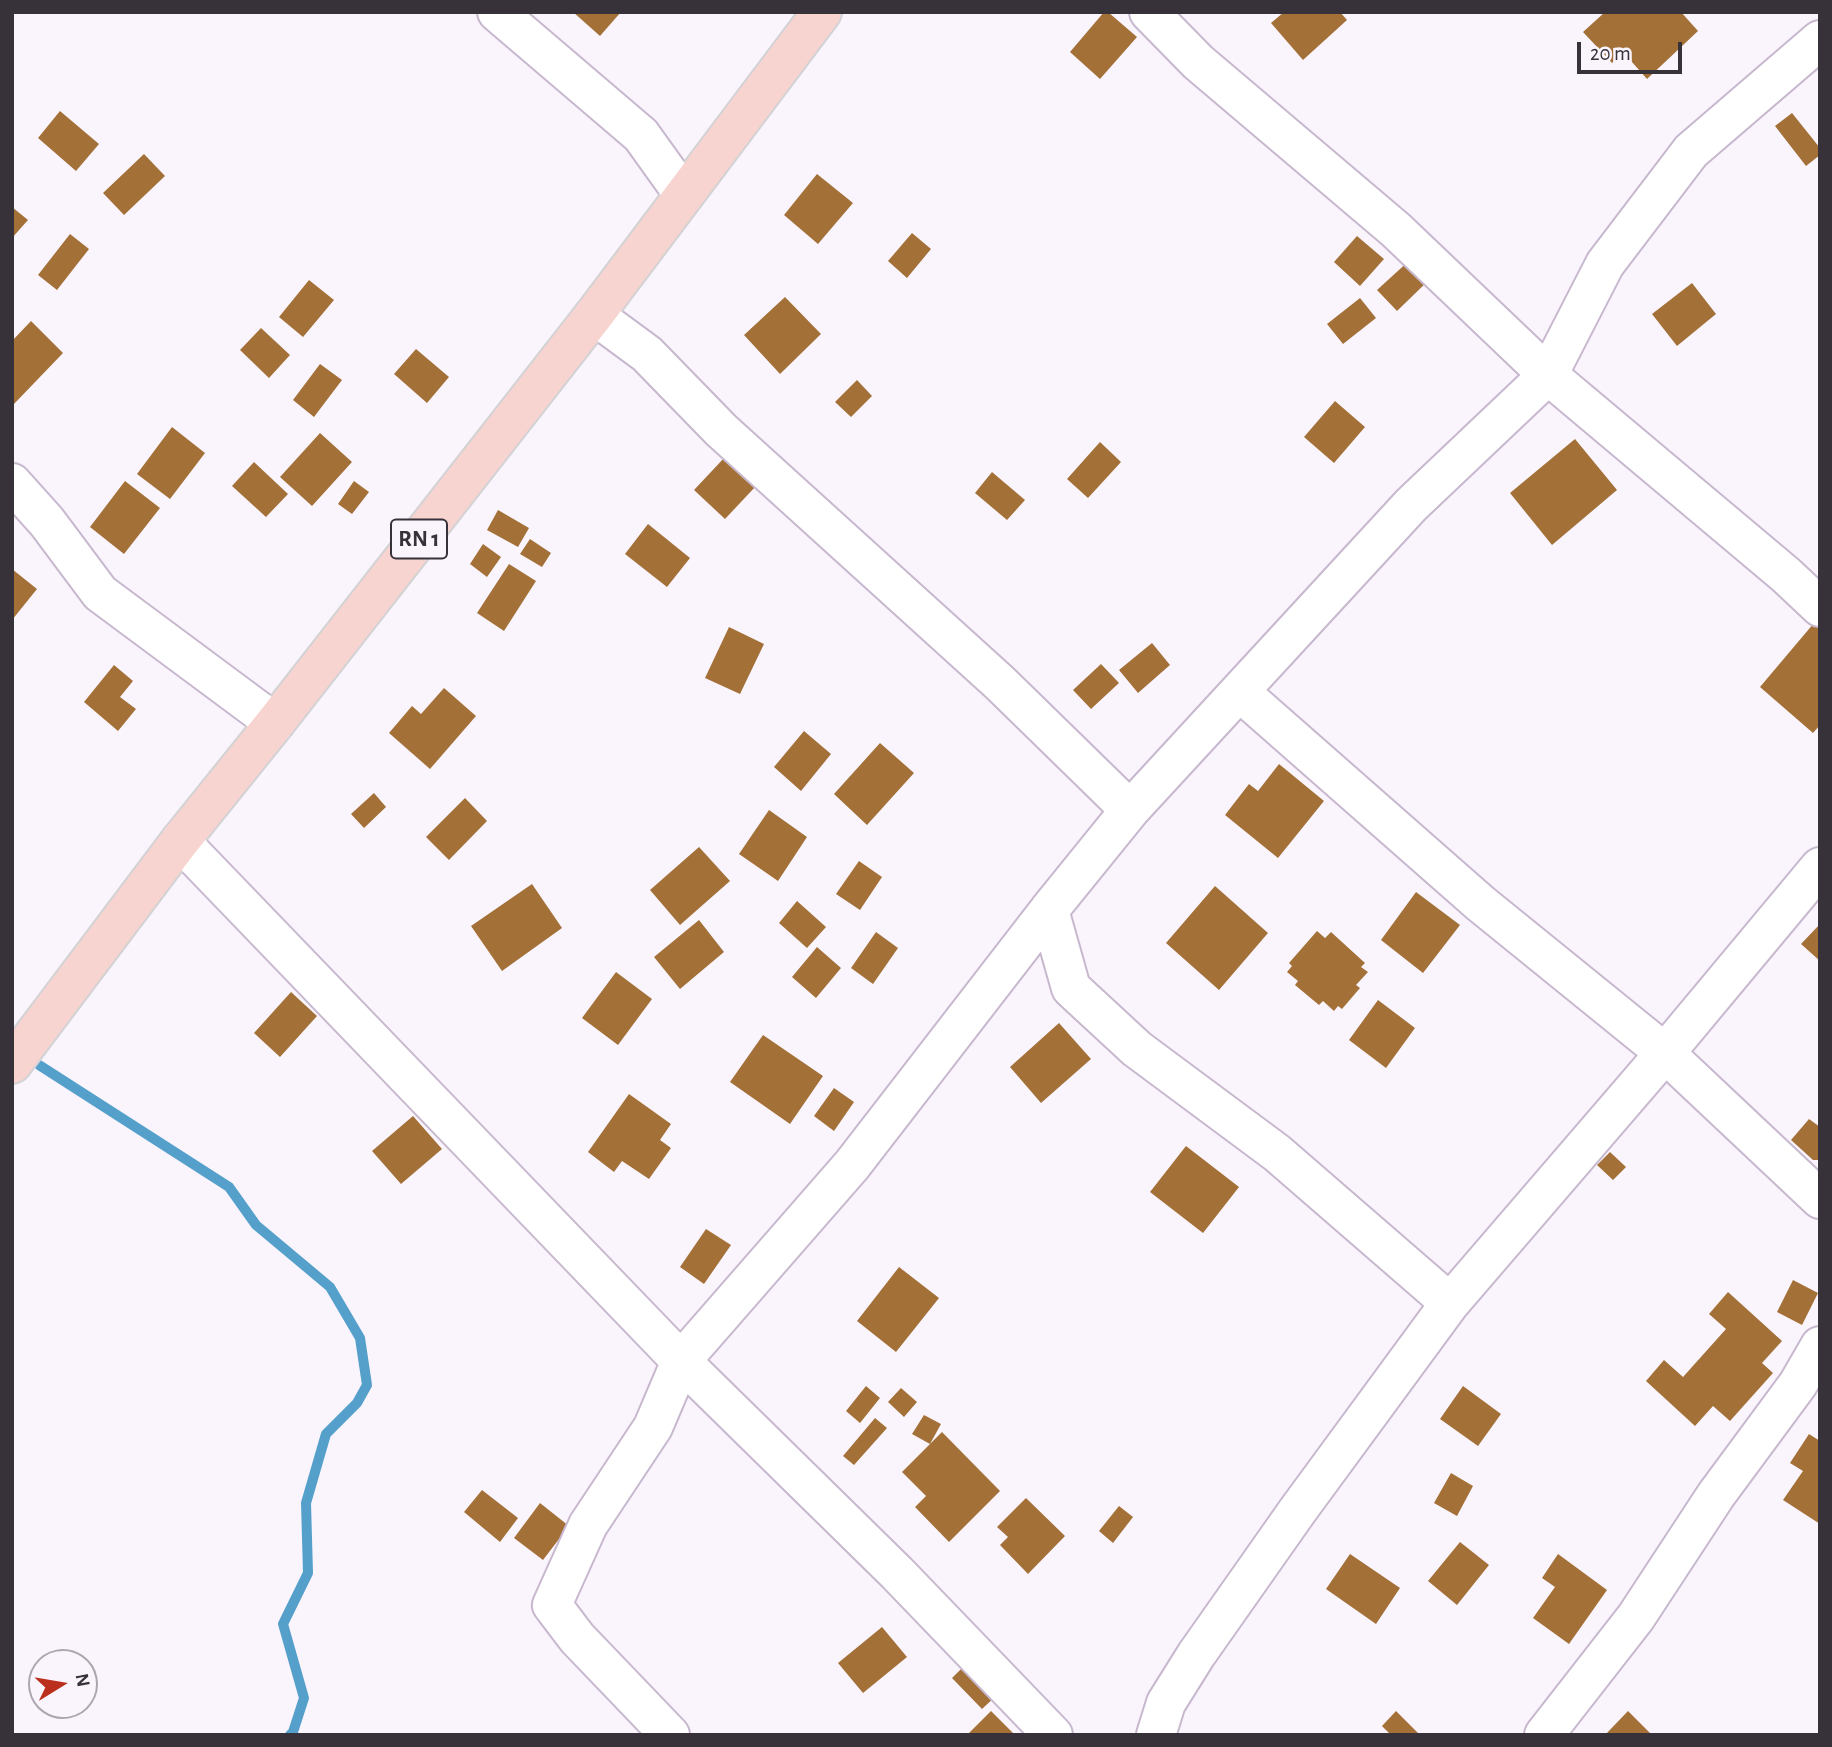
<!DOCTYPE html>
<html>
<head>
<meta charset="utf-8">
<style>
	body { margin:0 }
	#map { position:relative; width:1832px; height:1747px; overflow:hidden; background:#faf4fd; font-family:"Alegreya Sans",sans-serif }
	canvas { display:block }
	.frame { position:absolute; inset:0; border:14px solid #37313a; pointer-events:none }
	.north { position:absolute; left:28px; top:1649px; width:70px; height:70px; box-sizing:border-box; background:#faf4fd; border:2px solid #aca6af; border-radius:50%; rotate:79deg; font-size:19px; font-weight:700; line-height:28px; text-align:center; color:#37313a }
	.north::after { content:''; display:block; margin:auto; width:24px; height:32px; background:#bb2f1d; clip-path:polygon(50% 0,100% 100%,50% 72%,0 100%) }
	.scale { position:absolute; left:1577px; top:42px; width:105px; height:32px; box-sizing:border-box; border:4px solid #37313a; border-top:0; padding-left:9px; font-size:21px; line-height:24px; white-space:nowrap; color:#37313a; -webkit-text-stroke:5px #faf4fd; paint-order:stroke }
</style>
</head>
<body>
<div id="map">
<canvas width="1832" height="1747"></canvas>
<div class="frame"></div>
<div class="north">N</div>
<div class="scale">20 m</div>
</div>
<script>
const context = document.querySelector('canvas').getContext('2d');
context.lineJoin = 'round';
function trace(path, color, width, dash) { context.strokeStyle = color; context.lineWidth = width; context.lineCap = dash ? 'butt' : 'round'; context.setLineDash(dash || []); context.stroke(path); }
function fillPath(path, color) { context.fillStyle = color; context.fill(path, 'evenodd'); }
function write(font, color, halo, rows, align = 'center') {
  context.font = font + ' "Alegreya Sans",sans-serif'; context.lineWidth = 7; context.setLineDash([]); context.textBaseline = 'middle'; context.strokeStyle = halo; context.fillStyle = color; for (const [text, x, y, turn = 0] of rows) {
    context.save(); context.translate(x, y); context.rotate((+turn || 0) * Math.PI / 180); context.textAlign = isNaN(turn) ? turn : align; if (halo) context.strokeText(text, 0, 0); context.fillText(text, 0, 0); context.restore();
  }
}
trace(new Path2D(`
	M39,1065L229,1187L256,1225L330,1287L360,1338L367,1385L357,1403L326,1434L306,1503L308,1573L283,1624L304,1698L293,1732L290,1735`), '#55a0ca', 10);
fillPath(new Path2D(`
	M573,12H621L600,36Z
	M1104,12H1108L1137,37L1100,79L1070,52Z
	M1284,12H1340L1347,20L1303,60L1271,23Z
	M1605,12H1681L1698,31L1647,79L1624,53L1612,63L1583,32Z
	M60,111L99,144L76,171L38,138Z
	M1792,113L1820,148V155L1806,166L1775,126Z
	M144,154L165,176L124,215L103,193Z
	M817,174L853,203L818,244L784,215Z
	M12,207L28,220L12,238Z
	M912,233L931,249L907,278L888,261Z
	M70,234L89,249L57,290L38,275Z
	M1357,236L1384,259L1360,286L1334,262Z
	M1411,259L1430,279L1397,311L1377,290Z
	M309,280L334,300L303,337L279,317Z
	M1692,283L1716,314L1677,346L1652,314Z
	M785,297L821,334L780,374L744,335Z
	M1360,298L1376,318L1343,344L1327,324Z
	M31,321L63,353L14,404L12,402V341Z
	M261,328L290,355L269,378L240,350Z
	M416,349L449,377L427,403L394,374Z
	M320,364L342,380L314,417L293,400Z
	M857,380L872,396L851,417L835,402Z
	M1335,401L1365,427L1334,463L1304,437Z
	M172,427L205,453L170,499L137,474Z
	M320,433L352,462L312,506L280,477Z
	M1575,439L1617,490L1552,545L1510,493Z
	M1100,442L1121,462L1088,498L1067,479Z
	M725,457L756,486L725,519L694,490Z
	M254,462L288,494L266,517L232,486Z
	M992,472L1025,500L1007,520L975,493Z
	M125,481L160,508L124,554L90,527Z
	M354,481L369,492L352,514L338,504Z
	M498,510L529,528L518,547L487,530Z
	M648,524L690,558L667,587L625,554Z
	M530,539L551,553L542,567L520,554Z
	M483,544L501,557L487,577L470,564Z
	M509,564L536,581L504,631L477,613Z
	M12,569L37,589L12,620Z
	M1814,623L1820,628V725L1813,733L1760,687Z
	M729,627L764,644L740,694L705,678Z
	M1152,643L1170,665L1138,693L1119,670Z
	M1101,664L1119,683L1091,709L1073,690Z
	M114,665L133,681L120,697L136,709L118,731L84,702Z
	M444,688L476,716L430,769L389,733L412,706L421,714Z
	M804,731L831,754L801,791L774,767Z
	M880,743L914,773L867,825L834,794Z
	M1279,764L1324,801L1278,858L1225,815L1249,784L1258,791Z
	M374,793L386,807L364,828L351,814Z
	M465,798L487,821L449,860L426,837Z
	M769,810L807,837L778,881L739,854Z
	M699,847L730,881L680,925L650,890Z
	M859,861L882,877L860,910L836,894Z
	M532,884L562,928L502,971L471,926Z
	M1215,886L1268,933L1219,990L1166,943Z
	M1416,892L1460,925L1423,973L1381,940Z
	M797,901L826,927L807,948L779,923Z
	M699,920L724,952L680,989L654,957Z
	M1820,924V961L1801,944Z
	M1317,931L1325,938L1331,932L1365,963L1361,967L1368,972L1356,985L1360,988L1342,1009L1338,1006L1334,1011L1323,1001L1319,1005L1295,985L1298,981L1287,972L1292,966L1289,963Z
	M876,932L898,948L873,984L851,968Z
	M817,947L841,968L816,998L792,977Z
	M616,972L652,999L618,1045L582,1018Z
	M291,992L317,1016L280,1057L254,1033Z
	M1378,1000L1415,1028L1386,1068L1349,1040Z
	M1059,1023L1091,1059L1041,1103L1010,1067Z
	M763,1035L823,1076L790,1124L730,1082Z
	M834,1088L854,1102L834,1131L814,1116Z
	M629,1094L671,1124L660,1140L671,1148L649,1179L622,1161L614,1172L588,1152Z
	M413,1116L442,1149L401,1184L372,1151Z
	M1809,1119L1820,1127V1160H1813L1791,1140Z
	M1186,1146L1239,1187L1203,1233L1150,1192Z
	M1610,1152L1626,1167L1613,1180L1597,1165Z
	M706,1229L731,1245L704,1284L680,1267Z
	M899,1267L939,1298L896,1352L857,1321Z
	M1793,1280L1818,1293L1802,1325L1777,1312Z
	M1728,1292L1782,1341L1762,1363L1773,1373L1730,1421L1713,1406L1695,1426L1646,1381L1664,1360L1683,1377L1726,1329L1709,1314Z
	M866,1386L880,1398L860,1423L846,1411Z
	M1463,1386L1501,1414L1478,1446L1440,1419Z
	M901,1388L917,1402L904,1417L888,1402Z
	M924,1415L941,1424L930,1444L912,1434Z
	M875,1418L887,1428L854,1465L843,1456Z
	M942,1432L1000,1491L949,1542L915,1507L926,1496L902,1472Z
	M1809,1434L1820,1441V1524L1783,1500L1803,1471L1790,1463Z
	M1451,1473L1473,1486L1457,1516L1434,1503Z
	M482,1490L518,1518L500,1542L464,1512Z
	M1026,1498L1065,1536L1028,1574L1000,1545L1008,1537L997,1527Z
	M540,1503L569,1526L543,1560L514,1538Z
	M1119,1506L1133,1517L1113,1543L1099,1531Z
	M1460,1542L1489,1565L1457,1605L1428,1581Z
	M1350,1554L1400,1588L1376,1624L1326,1589Z
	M1558,1554L1607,1590L1569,1644L1533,1618L1555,1587L1542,1578Z
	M882,1627L907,1657L863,1693L838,1663Z
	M966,1664L997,1695L982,1709L952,1678Z
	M991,1711L1015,1735H967Z
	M1396,1711L1420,1735H1391L1382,1726Z
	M1628,1711L1652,1735H1605Z`), '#a37137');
const minor = new Path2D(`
	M497,12L641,135L684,195
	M1149,12L1198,62L1396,230L1548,375L1786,575L1820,607
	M594,315L647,354L721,430L1000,683L1130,810
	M12,483L47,522L100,593L275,723
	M1240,692L1480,903L1665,1053L1820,1199
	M180,841L681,1361L897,1573L1053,1735
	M1049,910L1071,988L1137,1049L1277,1153L1450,1303
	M670,1735L577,1638L552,1605L588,1525L653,1427L681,1361L852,1165L1049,910L1130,810L1411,505L1548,375L1605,264L1691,151L1820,40
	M1156,1735L1166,1703L1196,1655L1298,1510L1450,1303L1665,1053L1820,867
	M1544,1735L1636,1617L1716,1495L1798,1384L1820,1346`);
const primary = new Path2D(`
	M12,1064L180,841L275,723L594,315L822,12`);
trace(minor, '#c7b8ce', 42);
trace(primary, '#d3d2d4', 42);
trace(minor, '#fff', 38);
trace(primary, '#f7d4d0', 38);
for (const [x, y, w] of [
	[419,539,56]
]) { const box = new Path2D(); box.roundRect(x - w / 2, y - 19.5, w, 39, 5); context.fillStyle = '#faf4fd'; context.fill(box); trace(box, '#37313a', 2); }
write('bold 23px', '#37313a', null, [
	["RN 1",419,539]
]);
</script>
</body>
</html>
